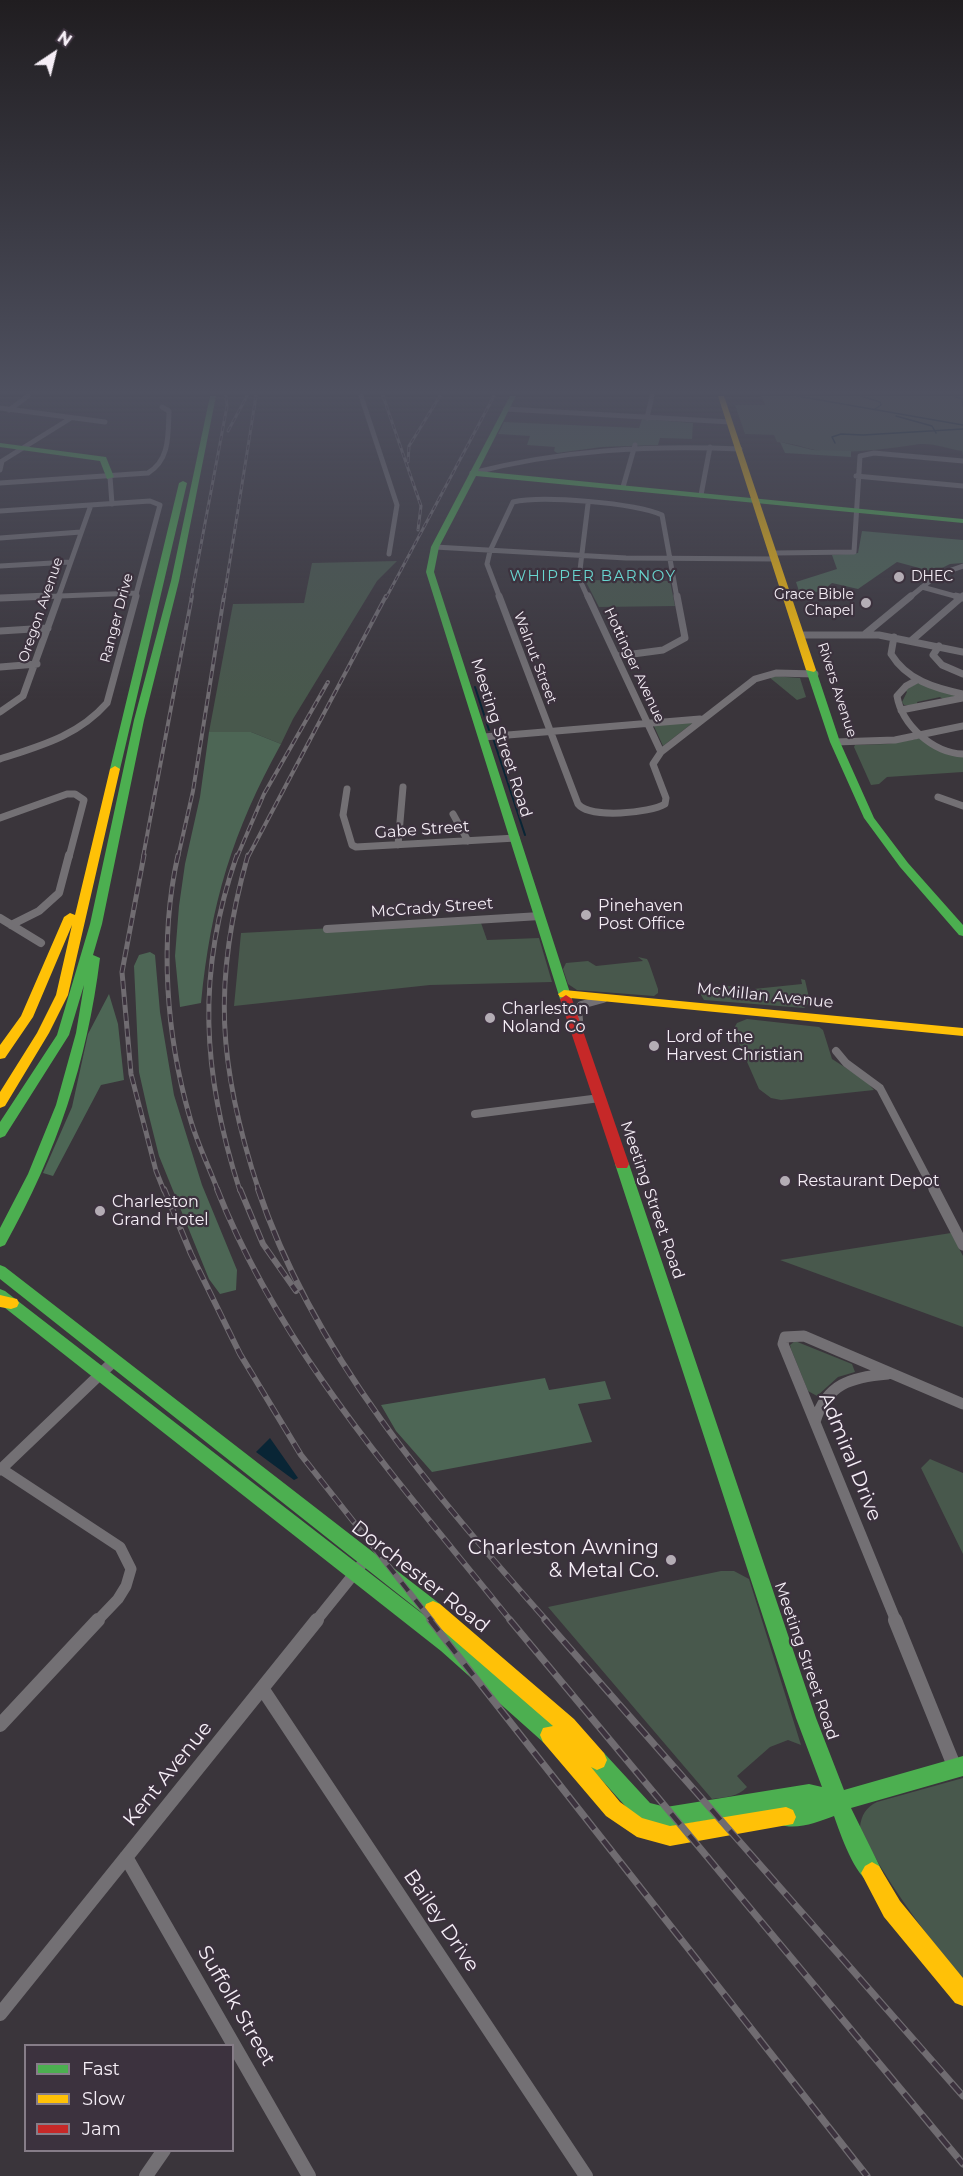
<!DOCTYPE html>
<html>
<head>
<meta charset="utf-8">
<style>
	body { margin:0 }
	#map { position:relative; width:963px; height:2176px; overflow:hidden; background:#3a353b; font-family:Montserrat,sans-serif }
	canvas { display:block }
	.legend { position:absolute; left:24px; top:2044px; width:210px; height:108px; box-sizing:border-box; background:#3c323e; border:2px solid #867d88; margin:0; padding:8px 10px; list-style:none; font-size:18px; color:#f5eef6 }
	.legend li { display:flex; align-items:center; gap:12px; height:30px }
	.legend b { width:30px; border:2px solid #867d88 }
	.north { position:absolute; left:24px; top:24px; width:60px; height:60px; -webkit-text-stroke:4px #3c323e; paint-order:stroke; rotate:35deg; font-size:16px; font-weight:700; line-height:24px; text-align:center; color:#f5eef6 }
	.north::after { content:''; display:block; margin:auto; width:21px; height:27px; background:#f5eef6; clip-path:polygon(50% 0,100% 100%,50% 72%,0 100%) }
</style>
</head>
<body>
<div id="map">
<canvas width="963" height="2176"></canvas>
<ul class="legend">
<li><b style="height:8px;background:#4caf50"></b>Fast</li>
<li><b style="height:8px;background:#ffc107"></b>Slow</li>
<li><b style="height:8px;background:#c62828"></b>Jam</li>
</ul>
<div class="north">N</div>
</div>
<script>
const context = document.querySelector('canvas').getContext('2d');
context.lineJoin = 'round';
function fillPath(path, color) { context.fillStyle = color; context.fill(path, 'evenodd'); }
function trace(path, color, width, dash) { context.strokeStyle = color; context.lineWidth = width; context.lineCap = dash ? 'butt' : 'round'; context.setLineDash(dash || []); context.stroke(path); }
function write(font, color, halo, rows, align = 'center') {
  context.font = font + ' Montserrat,sans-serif'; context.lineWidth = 4.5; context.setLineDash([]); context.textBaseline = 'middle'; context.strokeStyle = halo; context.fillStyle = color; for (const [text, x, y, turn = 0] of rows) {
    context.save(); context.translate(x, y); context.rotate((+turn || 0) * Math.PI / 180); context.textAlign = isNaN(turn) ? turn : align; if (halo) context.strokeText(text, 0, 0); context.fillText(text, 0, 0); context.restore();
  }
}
fillPath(new Path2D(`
	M761,396H963V456L962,451C949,449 933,443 920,444C893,448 864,452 837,452C815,453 797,443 777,442L774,435L745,434L735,405H765Z
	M397,561L377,581L293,719L281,744L251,732H209L233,604L304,603L312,563Z
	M585,580L670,581L675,606L599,607Z
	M772,676L800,678L806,697L797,700L769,677Z
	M917,683L921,684L958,696L944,700L940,697L917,702L918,705H904L902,702L907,692L905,690Z
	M695,721L663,746L653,724Z
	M922,738L963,755V772L887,777L879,784L871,785L854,747L855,745L887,744Z
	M480,920L487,940L539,938L552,982L430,985L234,1006L241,933Z
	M638,957L647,959L649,963L658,989V993L654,996L577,990L568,984L563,969L566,963L588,961L596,966L643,961Z
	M801,979L805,980L810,1002L804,1008L704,1000L701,995L702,989L739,985L744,990L802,984Z
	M747,1019L819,1027L823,1030L832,1059L865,1080L874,1090L781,1100L771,1098L759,1089L733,1030L737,1023Z
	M951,1233L963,1256V1327L780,1260Z
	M795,1341L852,1364L855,1372L838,1377L817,1396L808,1391L791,1349L790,1345Z
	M930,1459L963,1473V1554L921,1468Z
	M721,1571H734L749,1579L801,1745L788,1740L770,1747L737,1776L747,1787C738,1797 725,1797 712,1799L548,1607Z
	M963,1778V1979C929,1938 898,1898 872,1852C868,1845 860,1835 860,1827C861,1816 866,1807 877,1802Z`), '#48584c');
fillPath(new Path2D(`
	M642,419L693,423L692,439L660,438L658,445L602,447L557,453L554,451L555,447L527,445L530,436L498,434L504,422L639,428Z
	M780,442L813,450L851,451V457L785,453Z
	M862,531L963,540V563L950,564L934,572L897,562L858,589L832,583L821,592L799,591L796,582L837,569L832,555L858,553Z
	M209,732H251L281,744C232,833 211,902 201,1003L180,1007L175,956L179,906L185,864L200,797Z
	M150,952L155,955L160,1012L174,1095L202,1185L237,1270L236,1290L220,1294L209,1279L159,1156L148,1112L139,1072L134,966L139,955Z
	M109,994L118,1024L124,1080L101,1085L53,1176L43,1173L72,1107L88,1034Z
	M545,1378L549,1390L605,1381L611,1399L578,1404L592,1442L432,1472L396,1431L381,1405Z`), '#4d6655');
fillPath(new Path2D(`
	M270,1438L298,1478L294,1480L256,1452Z`), '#092535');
trace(new Path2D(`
	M797,396L963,425
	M861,396L880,402L881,405L875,409
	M954,396L962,399L963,406
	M896,416L932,426L936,433
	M835,443L832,437L841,434L863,435L963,429`), '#092535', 1.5);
trace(new Path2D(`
	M475,687L489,730
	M493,738L525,835`), '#092535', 2);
trace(new Path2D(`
	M361,396L397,505L389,554
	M0,408L105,422
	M506,409L730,422
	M9,410L28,396
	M647,418L652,396
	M0,470L2,461L71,418
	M472,473C561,450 648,445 740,449
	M856,476L963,486
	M110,477L112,504
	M0,483L148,473C170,460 168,435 169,411L162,407
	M623,487L635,445
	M701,495L710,447
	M588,504L579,578L588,598
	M0,511L150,501L160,505L135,598
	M0,538L81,532
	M435,547L626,558L776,559
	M775,553L854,552L860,456L874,453L963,461
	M0,566L70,562
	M922,587L962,598
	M9,598L136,593
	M58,598L91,505
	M500,598L487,564L490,551L513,502C542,495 635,503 662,515L677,598
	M909,598L937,575L963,566
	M961,598L963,596`), '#737074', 5);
trace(new Path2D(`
	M499,596L578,804C590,819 650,813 665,804L666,798L653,764L661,752L588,596
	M956,596L963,598
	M0,598L49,596
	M0,631L48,628
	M865,634L911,596
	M802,635H879L963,652
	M894,637L891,654C907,680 934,688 963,694
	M912,640L963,596
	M939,646L933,655L942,665L963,674
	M618,656L663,650L685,638L677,596
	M0,667L37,664
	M917,680L906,686L897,696C902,725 933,753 963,754
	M901,710L963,698
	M0,712L23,696L59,596
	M484,737L700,719
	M835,742L895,740L963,726
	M661,752L755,679L776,673L815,674
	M0,759C40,746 78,736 107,703L136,596
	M347,789L343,815L352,845L356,847L516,838
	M938,797L963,806
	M453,814L468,841
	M0,818L67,794H75L84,800L69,857
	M398,845L403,787`), '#737074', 7);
trace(new Path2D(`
	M0,918L41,943
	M11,925L39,911L59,893L69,855
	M327,929L540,916
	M574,1024L579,1020L578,1011L581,1005L603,999
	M836,1051L846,1063L880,1088L934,1191
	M475,1114L600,1098`), '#737074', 8);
trace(new Path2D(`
	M934,1189L963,1245
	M815,1422C826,1384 851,1377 888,1374
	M0,1468L120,1547L131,1569L126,1586L118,1599L97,1621
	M0,1470L114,1361
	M316,1621L366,1559
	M896,1621L783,1344L785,1337L804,1336L963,1404`), '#737074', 11);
trace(new Path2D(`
	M895,1620L955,1768
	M262,1688L586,2176
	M0,1725L98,1620
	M126,1857L309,2176
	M0,2014L317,1620
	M146,2176L164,2150`), '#737074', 14);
fillPath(new Path2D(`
	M210,396H216L179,581L144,720L102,924L93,955L100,958C87,1063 57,1152 5,1245L0,1247V1228L28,1174L56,1105L76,1033L84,985L69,1035L5,1136L0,1138V1122L57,1035L90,924L134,720L171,581Z
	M510,396H516L478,471L963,519V523L476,476L439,547L434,572L572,999L566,1003L560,999L426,572L431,547Z
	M0,443L106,457L114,477L107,479L100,461L0,447Z
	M183,481L187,483L120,769L115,772L110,769L179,483Z
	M811,667L816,670L840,742L874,818L908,863L963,925V936L959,935L900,867L864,818L830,742L806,670Z
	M622,1159L627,1160L629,1164L816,1718L844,1790L963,1756V1776L851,1808L883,1873L879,1880L872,1884C855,1877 840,1833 834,1816C818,1822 795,1831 779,1824L776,1817L781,1809L666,1827L637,1819L590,1767L587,1760L590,1753L597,1750L604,1753L650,1803L666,1807L809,1784L822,1787L796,1718L615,1164L617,1160Z
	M0,1265L5,1267L440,1604L442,1610L440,1616L433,1619L426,1616L0,1279Z
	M0,1289L5,1291L455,1639L557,1728L560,1735L557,1742L550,1745L543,1742L441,1651L0,1304Z`), '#4caf50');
fillPath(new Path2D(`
	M718,396H724L816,670L814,672L806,670Z
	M115,766L120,769L68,995L49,1033L5,1106L0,1108V1092L37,1033L56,995L72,925L33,1017L5,1058L0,1059V1045L21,1016L64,917L70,913L75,915L110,769Z
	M564,990L963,1028V1036L560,997L558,994Z
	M0,1295L17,1299L19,1303L17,1307L11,1309L0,1307Z
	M433,1601L440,1604L574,1719L604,1753L607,1760L604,1767L597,1770L591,1767L620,1802L642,1818L670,1826L786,1807L793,1810L796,1817L793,1824L670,1846L637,1837L606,1816L543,1742L540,1735L543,1728L553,1726L426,1616L424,1610L426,1604Z
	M872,1862L879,1866L900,1901L963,1978V2006L955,2003L884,1917L861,1873L865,1866Z`), '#ffc107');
fillPath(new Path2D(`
	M566,995L572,999L629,1164L627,1168H617L615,1164L560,999Z`), '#c62828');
const railFar4 = new Path2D(`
	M383,396L421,506L418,530
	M228,431L247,396
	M408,462L409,446L440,396
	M191,598L227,406L226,396
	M224,598L256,396
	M386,598L494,396`);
const railFar3 = new Path2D(`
	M143,857L192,596
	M178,857L193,791L224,596
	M237,857L264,794L328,682
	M248,857L386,596`);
const railFar2 = new Path2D(`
	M144,855L122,972L131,1074L156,1171L164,1191
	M178,855C159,940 166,1035 190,1118C197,1143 209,1167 218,1191
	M237,855C196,972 202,1074 240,1191
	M248,855C212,981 218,1067 259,1191`);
const railFar1 = new Path2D(`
	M164,1189L191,1254L240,1354L301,1455L432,1621
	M217,1189C282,1354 402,1485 511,1621
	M240,1189L263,1244L296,1291
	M258,1189C314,1356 433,1492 547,1621`);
const rail = new Path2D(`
	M430,1620L867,2176
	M510,1620L963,2164
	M545,1620L963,2096`);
trace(railFar4, '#706c71', 3);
trace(railFar3, '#706c71', 4);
trace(railFar2, '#706c71', 5);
trace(railFar1, '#706c71', 6);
trace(rail, '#706c71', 7);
trace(railFar4, '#3c323e', 1.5, [5]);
trace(railFar3, '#3c323e', 2, [7]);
trace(railFar2, '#3c323e', 3, [8]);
trace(railFar1, '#3c323e', 4, [11]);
trace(rail, '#3c323e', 4.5, [14]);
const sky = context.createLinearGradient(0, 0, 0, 701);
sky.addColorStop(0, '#201d20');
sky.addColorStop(0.56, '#4f5160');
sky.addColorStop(1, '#4f516000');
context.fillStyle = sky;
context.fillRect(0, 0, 963, 701);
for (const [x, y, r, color] of [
	[899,577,6,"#b4adb5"],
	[866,603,6,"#b4adb5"],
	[586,915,6,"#b4adb5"],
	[490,1018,6,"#b4adb5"],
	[654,1046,6,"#b4adb5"],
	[785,1181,6,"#b4adb5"],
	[100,1211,6,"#b4adb5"],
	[671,1560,6,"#b4adb5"]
]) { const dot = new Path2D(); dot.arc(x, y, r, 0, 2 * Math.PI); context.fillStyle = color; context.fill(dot); trace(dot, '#3c323e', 2); }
write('14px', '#f5eef6', '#3c323e', [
	["DHEC",911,577],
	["Grace Bible",854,595,"right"],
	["Chapel",854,611,"right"]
], 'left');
write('14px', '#f5eef6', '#3c323e', [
	["Oregon Avenue",41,610,-71],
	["Ranger Drive",117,618,-75],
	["Walnut Street",535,658,69],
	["Hottinger Avenue",634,665,65],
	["Rivers Avenue",837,690,72]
]);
context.letterSpacing = '1.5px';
write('15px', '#69d5cf', '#3c323e', [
	["WHIPPER BARNOY",593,577]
]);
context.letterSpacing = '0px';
write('16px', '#f5eef6', '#3c323e', [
	["Meeting Street Road",501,738,72],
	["Gabe Street",422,830,-4],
	["McCrady Street",432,908,-4],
	["McMillan Avenue",765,996,6],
	["Meeting Street Road",652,1200,71],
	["Meeting Street Road",806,1661,71]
]);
write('16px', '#f5eef6', '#3c323e', [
	["Pinehaven",598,906],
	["Post Office",598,924],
	["Charleston",502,1009],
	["Noland Co",502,1027],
	["Lord of the",666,1037],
	["Harvest Christian",666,1055],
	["Restaurant Depot",797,1181],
	["Charleston",112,1202],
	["Grand Hotel",112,1220]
], 'left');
write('20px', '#f5eef6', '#3c323e', [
	["Admiral Drive",850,1457,68],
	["Dorchester Road",420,1577,38],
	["Kent Avenue",168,1774,-51],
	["Bailey Drive",441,1921,56],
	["Suffolk Street",236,2006,60]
]);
write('20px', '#f5eef6', '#3c323e', [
	["Charleston Awning",659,1548],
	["& Metal Co.",659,1571]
], 'right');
</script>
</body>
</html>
